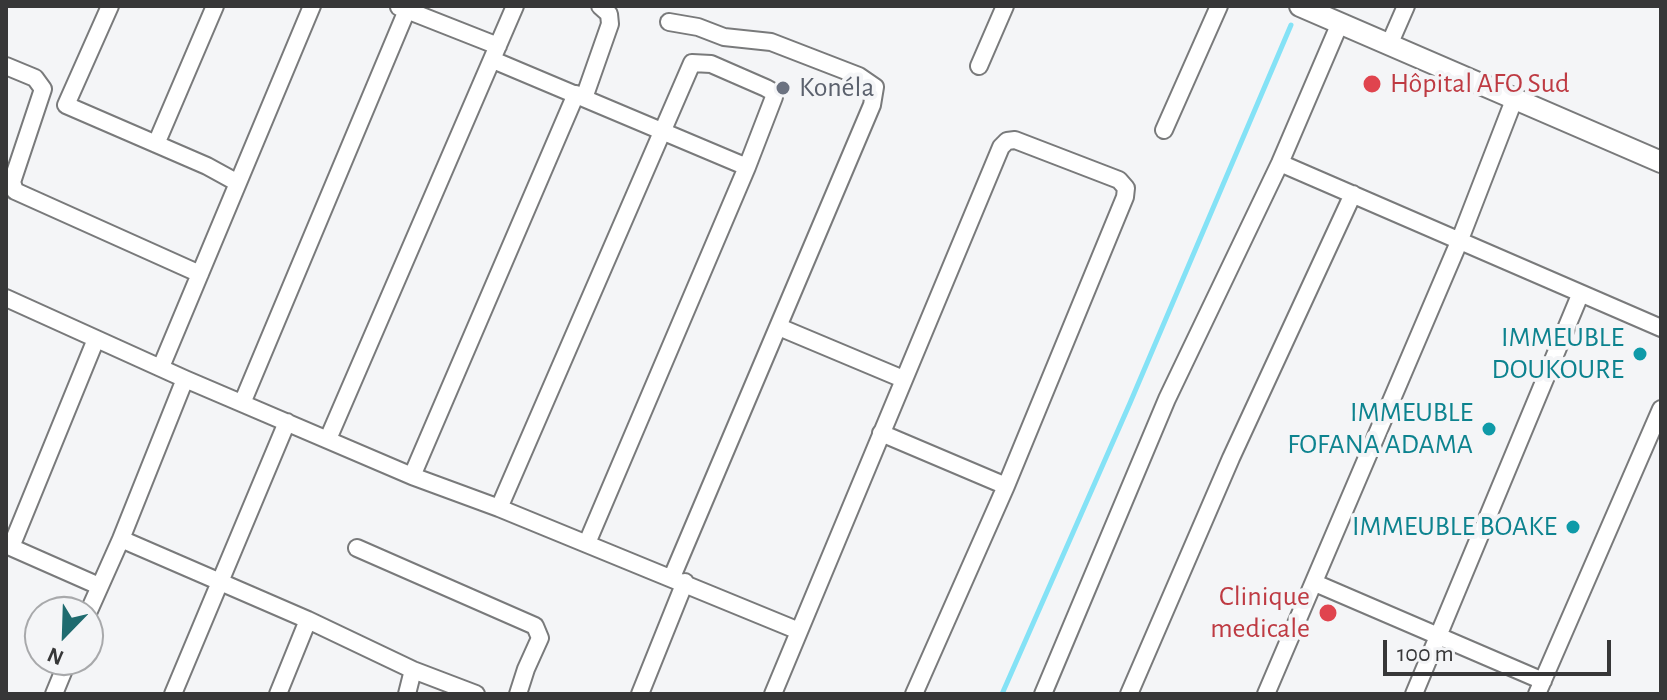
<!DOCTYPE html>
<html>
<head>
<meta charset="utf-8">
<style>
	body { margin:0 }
	#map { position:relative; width:1667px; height:700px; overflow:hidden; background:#f4f5f7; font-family:"Alegreya Sans",sans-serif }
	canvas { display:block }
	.frame { position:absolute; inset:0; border:8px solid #373738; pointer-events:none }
	.north { position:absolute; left:24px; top:596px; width:80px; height:80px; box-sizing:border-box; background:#f4f5f7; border:2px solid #a8a9ab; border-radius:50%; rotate:203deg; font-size:22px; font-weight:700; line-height:32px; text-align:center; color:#373738 }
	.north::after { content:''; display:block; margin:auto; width:28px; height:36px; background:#1f6b6f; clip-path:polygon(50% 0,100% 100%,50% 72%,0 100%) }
	.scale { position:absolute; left:1383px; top:640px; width:228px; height:36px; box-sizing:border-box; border:4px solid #373738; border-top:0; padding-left:10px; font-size:24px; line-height:28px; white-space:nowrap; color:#373738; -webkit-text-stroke:6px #f4f5f7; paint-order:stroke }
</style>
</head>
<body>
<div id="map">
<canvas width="1667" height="700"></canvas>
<div class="frame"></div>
<div class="north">N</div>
<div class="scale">100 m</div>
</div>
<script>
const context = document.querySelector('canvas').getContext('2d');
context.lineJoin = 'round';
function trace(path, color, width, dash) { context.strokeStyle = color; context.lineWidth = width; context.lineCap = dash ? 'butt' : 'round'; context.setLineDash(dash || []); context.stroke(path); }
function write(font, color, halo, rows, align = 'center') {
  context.font = font + ' "Alegreya Sans",sans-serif'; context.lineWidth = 8; context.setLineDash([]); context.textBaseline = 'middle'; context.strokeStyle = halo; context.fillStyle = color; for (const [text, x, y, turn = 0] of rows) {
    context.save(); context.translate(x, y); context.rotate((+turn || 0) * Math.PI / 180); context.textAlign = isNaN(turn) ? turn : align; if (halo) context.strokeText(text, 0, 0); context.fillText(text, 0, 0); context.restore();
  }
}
trace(new Path2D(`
	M1002,694L1130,403L1291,25`), '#84e2f6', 5);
const minor = new Path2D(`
	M110,6L66,105L207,166L238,183
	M399,7L498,46
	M669,22L698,27L724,37L771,42L859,76L875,87L872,105L672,577
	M1389,45L1406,6
	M493,60L747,167
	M6,66L35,78L43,89L12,182L15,191L200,274
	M979,66L1005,6
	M584,98L610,24L609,14L600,6
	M1164,130L1219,6
	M156,144L215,6
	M1280,163L1661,328
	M6,298L185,379L412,476L499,508L799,631
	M779,327L903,379
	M161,367L312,6
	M243,401L407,10
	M881,433L1006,486
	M328,439L515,6
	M412,476L576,94
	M499,508L692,63L711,64L766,88L773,92L774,97L747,167L587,543
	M121,539L308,620L413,670L476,694
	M6,545L99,586
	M11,547L96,339
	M357,548L535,626L540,638L526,669L518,694
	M1315,583L1543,681
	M88,613L121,539L185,379
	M54,694L68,660
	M173,694L287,422
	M278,694L308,620
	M407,694L413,670
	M640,694L685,582
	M773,694L1001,147L1007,141L1015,140L1119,180L1126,188L1125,197L1006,486L914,694
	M1043,694L1167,399L1280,163L1340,23
	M1129,694L1231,458L1353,194
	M1266,694L1459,242L1514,100
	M1414,694L1580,295
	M1537,694L1661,409`);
const tertiary = new Path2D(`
	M1300,6L1661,162`);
trace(minor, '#797a7b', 20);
trace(tertiary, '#797a7b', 24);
trace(minor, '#fff', 16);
trace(tertiary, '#fff', 20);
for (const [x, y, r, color] of [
	[1372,84,10,"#e0444e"],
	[783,88,8,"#6b7280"],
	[1640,354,8,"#0f9aa8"],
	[1489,429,8,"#0f9aa8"],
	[1573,527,8,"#0f9aa8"],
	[1328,613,10,"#e0444e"]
]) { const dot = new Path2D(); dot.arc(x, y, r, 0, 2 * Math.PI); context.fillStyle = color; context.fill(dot); trace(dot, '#f4f5f7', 3); }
write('28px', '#be3a42', '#f4f5f7', [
	["Hôpital AFO Sud",1390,84],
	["Clinique",1310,597,"right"],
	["medicale",1310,629,"right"]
], 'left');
write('28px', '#5b616d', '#f4f5f7', [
	["Konéla",799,88]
], 'left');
write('28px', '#0d838f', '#f4f5f7', [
	["IMMEUBLE",1624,338],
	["DOUKOURE",1624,370],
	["IMMEUBLE",1473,413],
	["FOFANA ADAMA",1473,445],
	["IMMEUBLE BOAKE",1557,527]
], 'right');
</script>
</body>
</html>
